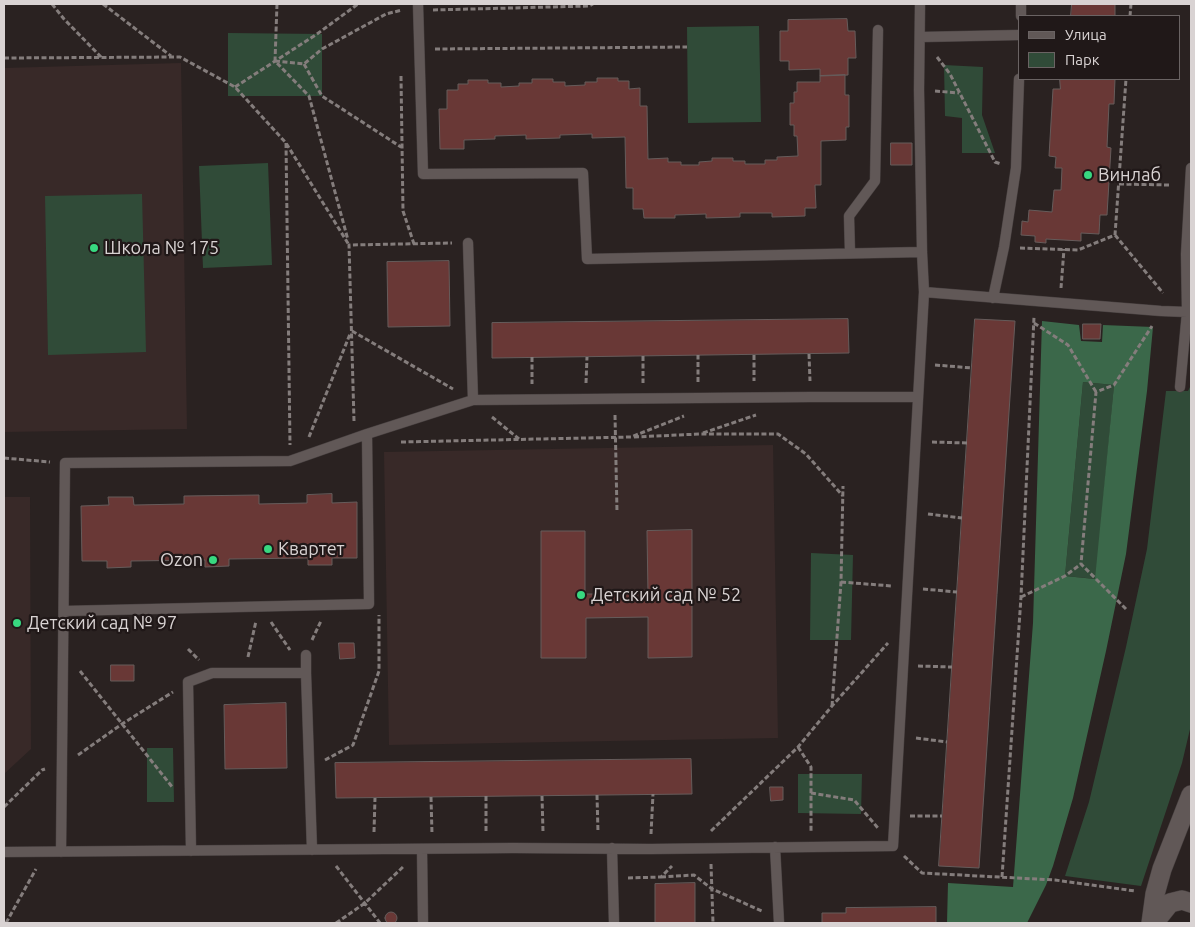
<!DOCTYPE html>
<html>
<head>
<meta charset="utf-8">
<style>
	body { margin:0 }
	#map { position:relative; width:1195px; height:927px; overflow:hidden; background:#2a2221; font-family:Ubuntu,sans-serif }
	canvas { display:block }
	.frame { position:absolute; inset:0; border:5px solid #d9d3d3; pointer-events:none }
	.legend { position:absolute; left:1018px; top:15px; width:162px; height:65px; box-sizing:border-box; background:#201818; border:1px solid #6a6363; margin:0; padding:6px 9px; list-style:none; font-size:15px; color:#d9d3d3 }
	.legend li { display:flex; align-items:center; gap:10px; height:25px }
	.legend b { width:25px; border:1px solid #6a6363 }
</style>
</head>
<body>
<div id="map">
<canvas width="1195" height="927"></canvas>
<div class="frame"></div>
<ul class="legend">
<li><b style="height:6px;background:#615857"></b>Улица</li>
<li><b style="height:14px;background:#304b38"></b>Парк</li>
</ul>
</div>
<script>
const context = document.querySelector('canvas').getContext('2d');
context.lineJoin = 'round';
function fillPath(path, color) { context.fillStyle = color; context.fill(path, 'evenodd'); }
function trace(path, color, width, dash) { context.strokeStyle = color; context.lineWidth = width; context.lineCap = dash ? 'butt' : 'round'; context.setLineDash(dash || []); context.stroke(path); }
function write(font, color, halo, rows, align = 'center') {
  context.font = font + ' Ubuntu,sans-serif'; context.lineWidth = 4.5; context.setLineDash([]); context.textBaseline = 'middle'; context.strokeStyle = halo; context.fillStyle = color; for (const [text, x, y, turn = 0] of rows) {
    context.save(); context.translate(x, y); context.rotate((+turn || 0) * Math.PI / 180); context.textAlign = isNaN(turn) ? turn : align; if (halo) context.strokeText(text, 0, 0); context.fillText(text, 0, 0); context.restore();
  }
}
fillPath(new Path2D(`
	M181,63L187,429L4,432V68Z
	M773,445L778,738L389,745L384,452Z
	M4,497H30L31,749L4,774Z`), '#382928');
fillPath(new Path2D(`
	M759,26L761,122L688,123L687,27Z
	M228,33L322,34V96H228Z
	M944,65L983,67L982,115L995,153H962V118L945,116Z
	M268,163L272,265L203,268L199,166Z
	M142,194L146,352L48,355L45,196Z
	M1083,382L1114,385L1096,579L1065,576Z
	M1191,385V725L1182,763L1141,886L1065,876L1089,802L1126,647L1147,549L1166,391H1188Z
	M811,553L853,555L851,640H810Z
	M147,748H173L174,802H147Z
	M798,774H862L861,814L798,813Z`), '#304b38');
fillPath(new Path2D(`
	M1042,321L1079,325L1081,341L1102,342L1103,325L1153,327L1147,391L1126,554L1106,651L1073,798L1053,866L1046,885L1027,923H947L948,883L1013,887L1033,623ZM1083,382L1114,385L1095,579L1065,576Z`), '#3b684a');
const building = new Path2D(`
	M1072,4H1115V16H1071Z
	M847,19L848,31H855L856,58H848V75L820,76V69L789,70V61H780V31H788V20Z
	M845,75V95H849V127H846V140L821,141V185H815L816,208H805V216L772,217V213H740V217L706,218V214L675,215V218H644L643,209H633V188H626L625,137L592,138V134L560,135V138L526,139V135L495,136V139L464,140V149H440L439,109H447V90H458V84H468V80H488V83H501V87L519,86V83H532V79H553V82H565V86L585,85V82H597V78H618V81H629V89L640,88V106H647L648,159L668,158V162H681V165H699V162L712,161V158H733V161H745V164H765V160H777V157L798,156L797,136H794V125H790V103H794V92H797V82H820V76Z
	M1060,79H1115L1114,104H1109L1107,147L1111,148L1107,215H1100L1099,234L1081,233V241L1046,239V243L1035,242V236L1021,235L1022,221L1028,222L1029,210L1052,212L1054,190H1061L1062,168H1055L1056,157L1049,156L1053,89H1060Z
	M891,143H912V165H891Z
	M449,261L450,326L388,327L387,262Z
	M848,319L849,353L492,358V323Z
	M975,319L1015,321L979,868L939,866Z
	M1083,324H1101L1100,339H1083Z
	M332,494V503L357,502V558H332V565H308V558L229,559V566L205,567V560L131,561V567L107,568V561H82L81,506L109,505L108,497H133L134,505L184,504V496L259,495V504L307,503V495Z
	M692,530V657L648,658V617L586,618V658H541V531H585V594H648L647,531Z
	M339,643H354L355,658L340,659Z
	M111,665H134V681H111Z
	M286,703L287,768L225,769L224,705Z
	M691,759L692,794L336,798L335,763Z
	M770,787H783V800L771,801Z
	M695,883V923H655V884Z
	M936,907V923H822V913H846V908Z
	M385 918a6 6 0 1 1 12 0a6 6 0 1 1-12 0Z`);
fillPath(building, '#693836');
trace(building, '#665c5b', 1);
const lane = new Path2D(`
	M418,4L423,174L583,173L587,259L922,252
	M1021,16V4
	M921,37L1019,35
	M468,243L473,400
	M850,253L849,216L875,181L878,30
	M924,292L1161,311L1187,312L1191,309
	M993,298L1004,247L1016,168L1019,79
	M1180,387L1187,312L1186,254L1191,168
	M64,611L369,604L367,434
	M306,655V673
	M775,847L779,923
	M612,848L614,923
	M422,849L423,923
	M191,851L188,682L212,673H306L312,850
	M4,852L513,848L651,849L893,846L924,292L922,252L919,90L920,4
	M61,852L65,463L290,461L367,434L473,400L811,397H917`);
const street = new Path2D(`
	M1151,923L1155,894L1162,869L1191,795
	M1154,923L1170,903L1182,900L1191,903`);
trace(lane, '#463f3f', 11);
trace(street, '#463f3f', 20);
trace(new Path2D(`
	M52,4L64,19L101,57
	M103,4L171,56
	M277,4L275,61L309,96L348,240
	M433,10L589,6L593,4
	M1130,16L1131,4
	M435,49L687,47
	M937,57L950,74L995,162L1001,164
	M4,58L180,57L235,87L286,143L349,245
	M275,61L304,64L322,49L386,14L402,10
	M304,64L322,96L401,147
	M401,76L403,211L414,244
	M235,87L317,34L358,4
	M935,91L959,93
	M286,143L290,445
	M1119,184L1170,185
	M1115,235L1163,293
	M1020,248L1078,250L1115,235L1126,79
	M1061,288L1064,249
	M1034,323L1068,345L1096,392
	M352,331L453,389
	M809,354L810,381
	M754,355V381
	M643,356V383
	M532,357V384
	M935,365L972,368
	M698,382V355
	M586,383L587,357
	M615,415L617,512
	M492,417L519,439
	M354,421L349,245L452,243
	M703,433L756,415
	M309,437L350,334
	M634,437L700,434H778L806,454L843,496
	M401,442L631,437L684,416
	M932,442L967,443
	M4,458L50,462
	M928,514L962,518
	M841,582L892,586
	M923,589L957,592
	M1021,597L1065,576L1081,564
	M1126,609L1081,564L1096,392L1114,385L1152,326
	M271,622L290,650
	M312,640L321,621
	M188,649L199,660
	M248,657L256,621
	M918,666L952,667
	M80,671L173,788
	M832,706L841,582L843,486
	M916,738L947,742
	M798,747L811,767V831
	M78,755L122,724L173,692
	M325,760L353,745L379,671V615
	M811,793L854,800L878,828
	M597,795L598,832
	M486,796V833
	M542,796L543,832
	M431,797L432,834
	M4,807L42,770L45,769
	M910,816H942
	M711,831L798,747L832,706L888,643
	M374,832L375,798
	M651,834L653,794
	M904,856L922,873L1055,880L1135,891
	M711,864L713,923
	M336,866L380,923
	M661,877L694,875L712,889L762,911
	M1002,877L1021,597L1034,317
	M628,878L661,877L672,866
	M6,923L36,869
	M336,923L365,903L404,866`), '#847d7c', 3, [5, 2.5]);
trace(lane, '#615857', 10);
trace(street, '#615857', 19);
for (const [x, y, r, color] of [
	[1088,175,5,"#38d880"],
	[94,248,5,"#38d880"],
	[268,549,5,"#38d880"],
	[213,560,5,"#38d880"],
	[581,595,5,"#38d880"],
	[17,623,5,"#38d880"]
]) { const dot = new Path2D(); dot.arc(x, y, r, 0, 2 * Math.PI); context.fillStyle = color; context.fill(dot); trace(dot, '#201818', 2); }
write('18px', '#d9d3d3', '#201818', [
	["Винлаб",1098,175],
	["Школа № 175",104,248],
	["Квартет",278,549],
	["Ozon",203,560,"right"],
	["Детский сад № 52",591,595],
	["Детский сад № 97",27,623]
], 'left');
</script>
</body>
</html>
